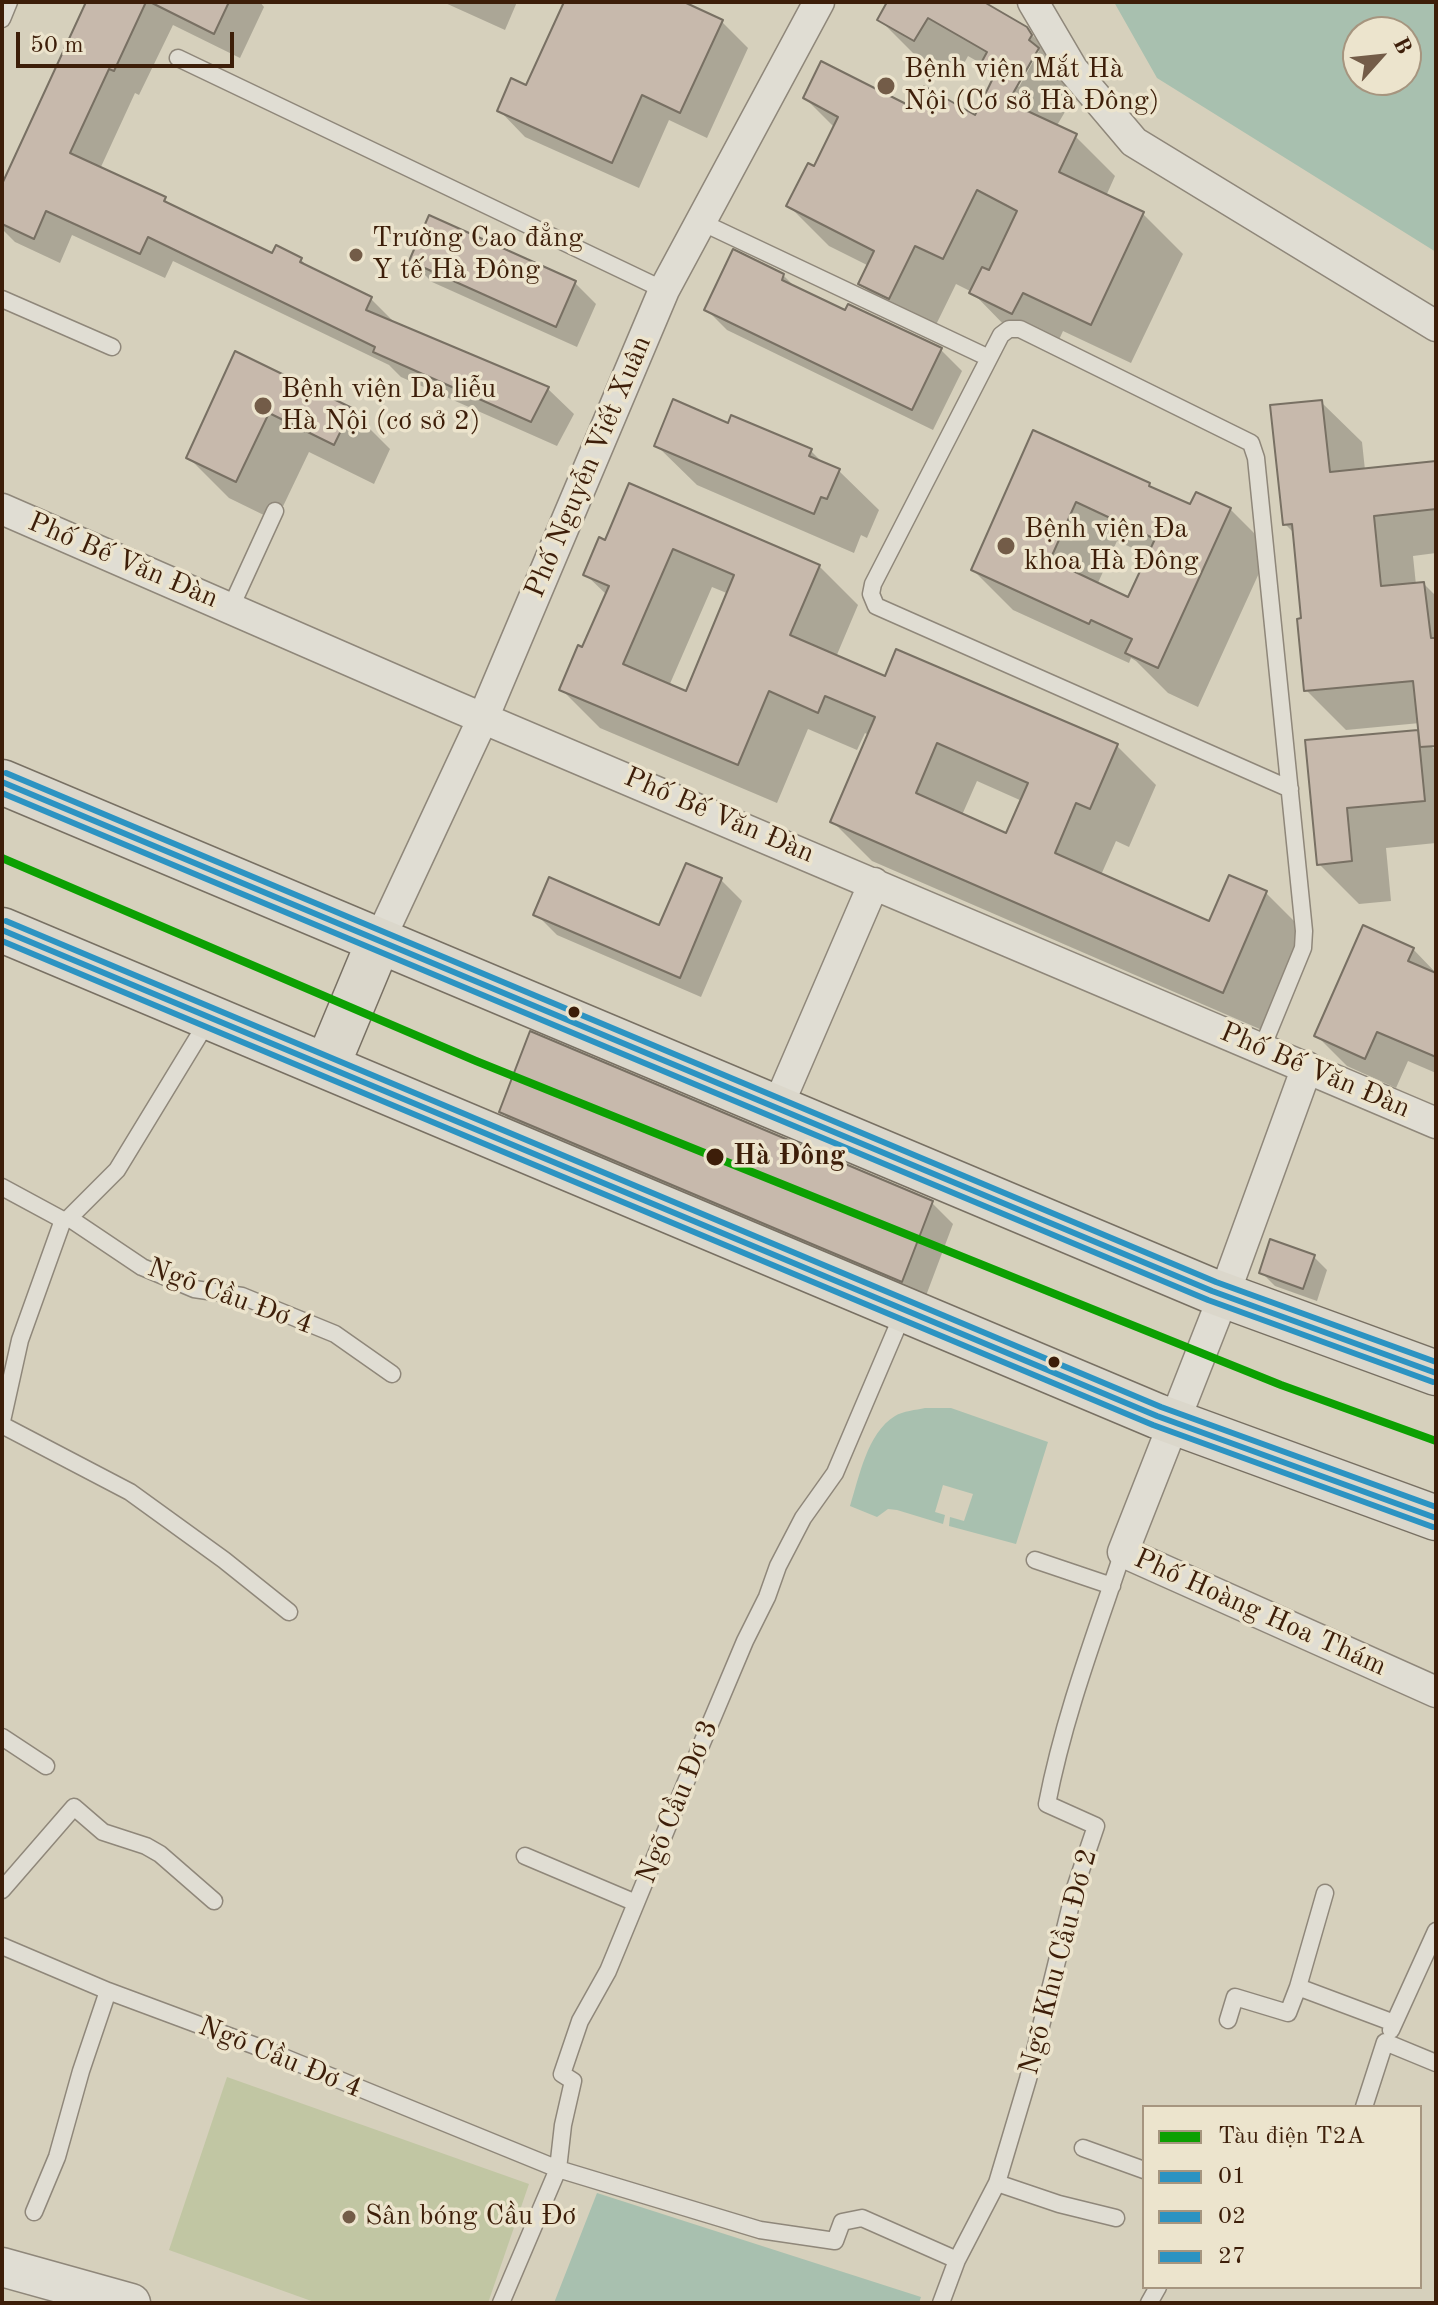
<!DOCTYPE html>
<html>
<head>
<meta charset="utf-8">
<style>
	body { margin:0 }
	#map { position:relative; width:1438px; height:2305px; overflow:hidden; background:#d6d0bc; font-family:"Old Standard TT",serif }
	canvas { display:block }
	.frame { position:absolute; inset:0; border:4px solid #3d1e09; pointer-events:none }
	.legend { position:absolute; left:1142px; top:2105px; width:280px; height:184px; box-sizing:border-box; background:#ece4cd; border:2px solid #a6957f; margin:0; padding:10px 14px; list-style:none; font-size:24px; color:#3d1e09 }
	.legend li { display:flex; align-items:center; gap:16px; height:40px }
	.legend b { width:40px; border:2px solid #a6957f }
	.north { position:absolute; left:1342px; top:16px; width:80px; height:80px; box-sizing:border-box; background:#ece4cd; border:2px solid #a6957f; border-radius:50%; rotate:63deg; font-size:22px; font-weight:700; line-height:32px; text-align:center; color:#3d1e09 }
	.north::after { content:''; display:block; margin:auto; width:28px; height:36px; background:#735c48; clip-path:polygon(50% 0,100% 100%,50% 72%,0 100%) }
	.scale { position:absolute; left:16px; top:32px; width:218px; height:36px; box-sizing:border-box; border:4px solid #3d1e09; border-top:0; padding-left:10px; font-size:24px; line-height:28px; white-space:nowrap; color:#3d1e09; -webkit-text-stroke:6px #ece4cd; paint-order:stroke }
</style>
</head>
<body>
<div id="map">
<canvas width="1438" height="2305"></canvas>
<div class="frame"></div>
<ul class="legend">
<li><b style="height:10px;background:#0ca002"></b>Tàu điện T2A</li>
<li><b style="height:10px;background:#2c93c2"></b>01</li>
<li><b style="height:10px;background:#2c93c2"></b>02</li>
<li><b style="height:10px;background:#2c93c2"></b>27</li>
</ul>
<div class="north">B</div>
<div class="scale">50 m</div>
</div>
<script>
const context = document.querySelector('canvas').getContext('2d');
context.lineJoin = 'round';
function fillPath(path, color) { context.fillStyle = color; context.fill(path, 'evenodd'); }
function trace(path, color, width, dash) { context.strokeStyle = color; context.lineWidth = width; context.lineCap = dash ? 'butt' : 'round'; context.setLineDash(dash || []); context.stroke(path); }
function write(font, color, halo, rows, align = 'center') {
  context.font = font + ' "Old Standard TT",serif'; context.lineWidth = 7; context.setLineDash([]); context.textBaseline = 'middle'; context.strokeStyle = halo; context.fillStyle = color; for (const [text, x, y, turn = 0] of rows) {
    context.save(); context.translate(x, y); context.rotate((+turn || 0) * Math.PI / 180); context.textAlign = isNaN(turn) ? turn : align; if (halo) context.strokeText(text, 0, 0); context.fillText(text, 0, 0); context.restore();
  }
}
fillPath(new Path2D(`
	M227,2077L529,2184L488,2303H317L169,2250Z`), '#c1c6a3');
fillPath(new Path2D(`
	M1114,2H1436V252L1157,78ZM1358,32H1406V80H1358Z
	M925,1408H951L1048,1442L1016,1544L949,1526L950,1517L964,1521L973,1494L943,1485L935,1512L945,1515L943,1524L897,1510L888,1509L877,1517L850,1506C859,1478 867,1433 895,1416C903,1411 916,1410 925,1408Z
	M597,2193L921,2297L919,2303H554Z`), '#a8c0af');
fillPath(new Path2D(`
	M89,2H260L264,7L240,58L173,25L139,95L135,93L100,169L164,199L173,207L273,256L301,260L312,270L371,299L397,325L548,389L574,414L557,446L401,377L389,365L173,261L165,278L72,235L60,263L15,242L2,229V189Z
	M443,2H517L505,30Z
	M566,2H680L722,22L748,48L707,138L669,120L639,188L525,137L499,110L527,87Z
	M889,2H980L1026,29L1067,70L1078,90L1056,127L1075,136L1115,176L1106,196L1143,214L1183,254L1131,363L1063,331L1053,353L1012,333L972,292L956,284L930,337L900,323L860,283L869,266L829,246L789,206L814,169L835,128L805,98L976,118L995,78L982,64L968,56L955,80L919,59L879,19ZM1036,49L1039,51L1019,87L1016,84Z
	M411,261L575,283L596,304L577,347L432,282Z
	M783,275L798,290L846,313L941,350L962,371L933,430L727,330L706,309Z
	M236,353L350,409L390,449L374,484L309,452L276,521L229,498L189,458Z
	M1321,402L1362,442L1365,470L1436,463V553L1413,556L1416,585L1424,584L1436,596V743L1420,723L1346,730L1306,690L1303,620L1295,534L1285,524Z
	M729,425L811,451L824,464L838,470L879,510L867,538L861,535L854,553L697,485L656,445Z
	M1034,433L1149,485L1154,490L1191,507L1230,509L1270,549L1198,707L1168,693L1136,661L1131,658L1129,663L1013,610L973,570ZM1117,541L1150,556L1129,600L1097,585Z
	M630,486L819,566L858,605L836,657L886,679L1117,746L1156,785L1129,847L1116,841L1101,875L1210,924L1266,893L1305,932L1262,1030L872,861L833,822L870,736L865,733L857,750L808,729L777,803L600,728L561,689L583,649L607,595L585,574L606,543ZM712,587L729,594L687,694L669,686ZM977,781L1022,801L1007,835L962,815Z
	M1417,732L1436,751V843L1386,848L1391,901L1359,904L1319,864L1307,742Z
	M721,880L742,901L701,997L557,935L536,914L660,928Z
	M1413,949L1436,973V1073L1408,1061L1396,1088L1347,1066L1316,1035Z
	M501,1111L932,1203L953,1224L924,1301L522,1133Z
	M1314,1257L1327,1270L1317,1301L1275,1286L1261,1272Z`), '#0003');
const building = new Path2D(`
	M86,2H146L114,71L109,69L70,153L166,197L164,201L272,253L276,245L302,258L300,262L372,297L366,310L549,387L531,422L373,352L375,347L148,237L140,254L46,211L34,239L2,224V184Z
	M150,2H229L214,34Z
	M564,2H684L723,20L680,113L642,95L612,163L497,111L511,78L526,85Z
	M887,2H984L1027,27L1032,35L1029,40L1039,48L1008,102L1077,134L1059,172L1144,212L1091,325L1023,293L1012,314L969,293L982,267L989,270L1017,211L977,190L943,259L915,246L889,299L858,284L874,251L786,206L808,163L814,166L838,117L803,98L821,61L912,107L924,86L975,115L995,74L980,65L987,52L928,18L914,41L877,20Z
	M429,215L576,281L556,327L409,261Z
	M733,249L784,274L782,280L845,310L848,304L942,348L912,410L704,310Z
	M235,351L352,408L334,445L269,413L236,482L186,458Z
	M673,399L728,423L731,415L812,449L809,456L840,469L827,499L821,497L814,514L654,446Z
	M1322,400L1330,472L1436,461V509L1374,516L1381,586L1424,582L1431,638H1436V746L1420,747L1413,681L1304,691L1297,619L1301,618L1292,524L1283,525L1270,405Z
	M1033,430L1150,483L1149,486L1190,504L1196,492L1231,508L1158,668L1125,653L1132,639L1091,620L1089,624L971,570ZM1076,502L1155,539L1128,597L1050,560Z
	M629,483L820,565L790,635L885,676L896,649L1118,744L1090,809L1076,803L1055,853L1209,921L1229,875L1267,891L1223,993L830,822L875,717L825,696L818,713L769,691L738,765L559,690L578,645L582,647L609,586L583,575L599,537L605,540ZM673,549L734,575L686,691L623,664ZM937,743L1028,783L1006,833L916,793Z
	M1418,730L1425,801L1347,808L1352,861L1317,865L1305,740Z
	M686,863L722,878L680,978L533,915L549,877L659,925Z
	M1363,925L1414,948L1408,961L1436,973V1057L1377,1032L1365,1059L1314,1036Z
	M530,1031L933,1201L902,1282L499,1112Z
	M1270,1239L1315,1255L1303,1289L1259,1273Z`);
fillPath(building, '#c7b9ac');
trace(building, '#787063', 2);
const service = new Path2D(`
	M2,19L9,2
	M178,58L664,290
	M699,221L989,358
	M2,299L112,347
	M231,607L275,511
	M1262,1048L1303,948L1304,931L1256,458L1251,443L1020,329H1009L1001,335L873,584L871,594L876,606L1290,789
	M2,1187L63,1220
	M69,1218L142,1267L194,1289L242,1296L335,1334L392,1374
	M2,1421L20,1340L63,1220L69,1218L117,1170L209,1019
	M2,1425L130,1492L224,1560L289,1612
	M1035,1560L1112,1586
	M2,1737L46,1766
	M525,1856L636,1903
	M2,1890L74,1807L103,1832L146,1846L160,1854L214,1901
	M1325,1893L1298,1987L1394,2023
	M2,1946L108,1991L261,2048L558,2169L760,2230L835,2241L842,2222L862,2218L957,2260
	M1228,2020L1235,1997L1288,2013L1298,1987
	M1391,2030L1436,1931
	M1364,2107L1385,2042L1436,2063
	M1083,2148L1144,2170
	M997,2183L1059,2204L1116,2218
	M34,2212L57,2157L81,2071L108,1991
	M501,2303L558,2169L563,2125L573,2081L562,2074L580,2021L608,1971L702,1743L745,1641L767,1597L778,1566L803,1518L835,1473L904,1311
	M941,2303L957,2260L997,2183L1028,2079L1075,1888L1096,1826L1047,1804C1064,1716 1095,1635 1123,1552
	M1149,2303L1158,2287`);
const minor = new Path2D(`
	M1033,2L1073,70L1134,142L1436,326
	M2,509L454,706L1436,1123
	M379,941L484,716L664,290L819,2
	M1307,1067L1224,1295L1123,1552L1436,1692
	M777,1108L874,883`);
const tertiary = new Path2D(`
	M2,2267L131,2303`);
const trunk = new Path2D(`
	M2,782L1212,1291L1436,1373
	M2,930L1157,1416L1436,1518
	M327,1066L379,941`);
trace(service, '#8f877a', 19);
trace(minor, '#8f877a', 33);
trace(tertiary, '#8f877a', 41);
trace(trunk, '#787063', 47);
trace(service, '#e0ddd3', 16);
trace(minor, '#e0ddd3', 30);
trace(tertiary, '#e0ddd3', 38);
trace(trunk, '#dbd7cb', 44);
trace(new Path2D(`
	M2,782L1212,1291L1436,1373
	M2,930L1157,1416L1436,1518`), '#2c93c2', 6);
trace(new Path2D(`
	M2,793L1208,1300L1433,1382
	M2,941L1153,1425L1433,1527`), '#2c93c2', 6);
trace(new Path2D(`
	M6,773L1216,1282L1436,1362
	M6,921L1161,1407L1436,1507`), '#2c93c2', 6);
trace(new Path2D(`
	M2,858L476,1061L1281,1385L1436,1441`), '#0ca002', 8);
for (const [x, y, r, color] of [
	[886,86,10,"#735c48"],
	[356,255,8,"#735c48"],
	[263,406,10,"#735c48"],
	[1006,546,10,"#735c48"],
	[574,1012,7,"#3d1e09"],
	[715,1157,10,"#3d1e09"],
	[1054,1362,7,"#3d1e09"],
	[349,2217,8,"#735c48"]
]) { const dot = new Path2D(); dot.arc(x, y, r, 0, 2 * Math.PI); context.fillStyle = color; context.fill(dot); trace(dot, '#ece4cd', 3); }
write('28px', '#3d1e09', '#ece4cd', [
	["Bệnh viện Mắt Hà",904,70],
	["Nội (Cơ sở Hà Đông)",904,102],
	["Trường Cao đẳng",372,239],
	["Y tế Hà Đông",372,271],
	["Bệnh viện Da liễu",281,390],
	["Hà Nội (cơ sở 2)",281,422],
	["Bệnh viện Đa",1024,530],
	["khoa Hà Đông",1024,562],
	["Sân bóng Cầu Đơ",365,2217]
], 'left');
write('28px', '#3d1e09', '#ece4cd', [
	["Phố Nguyễn Viết Xuân",589,467,-67],
	["Phố Bế Văn Đàn",123,561,23],
	["Phố Bế Văn Đàn",719,816,23],
	["Phố Bế Văn Đàn",1315,1071,23],
	["Ngõ Cầu Đơ 4",230,1297,20],
	["Phố Hoàng Hoa Thám",1260,1613,24],
	["Ngõ Cầu Đơ 3",678,1802,-68],
	["Ngõ Khu Cầu Đơ 2",1059,1962,-75],
	["Ngõ Cầu Đơ 4",280,2058,22]
]);
write('bold 28px', '#3d1e09', '#ece4cd', [
	["Hà Đông",733,1157]
], 'left');
</script>
</body>
</html>
